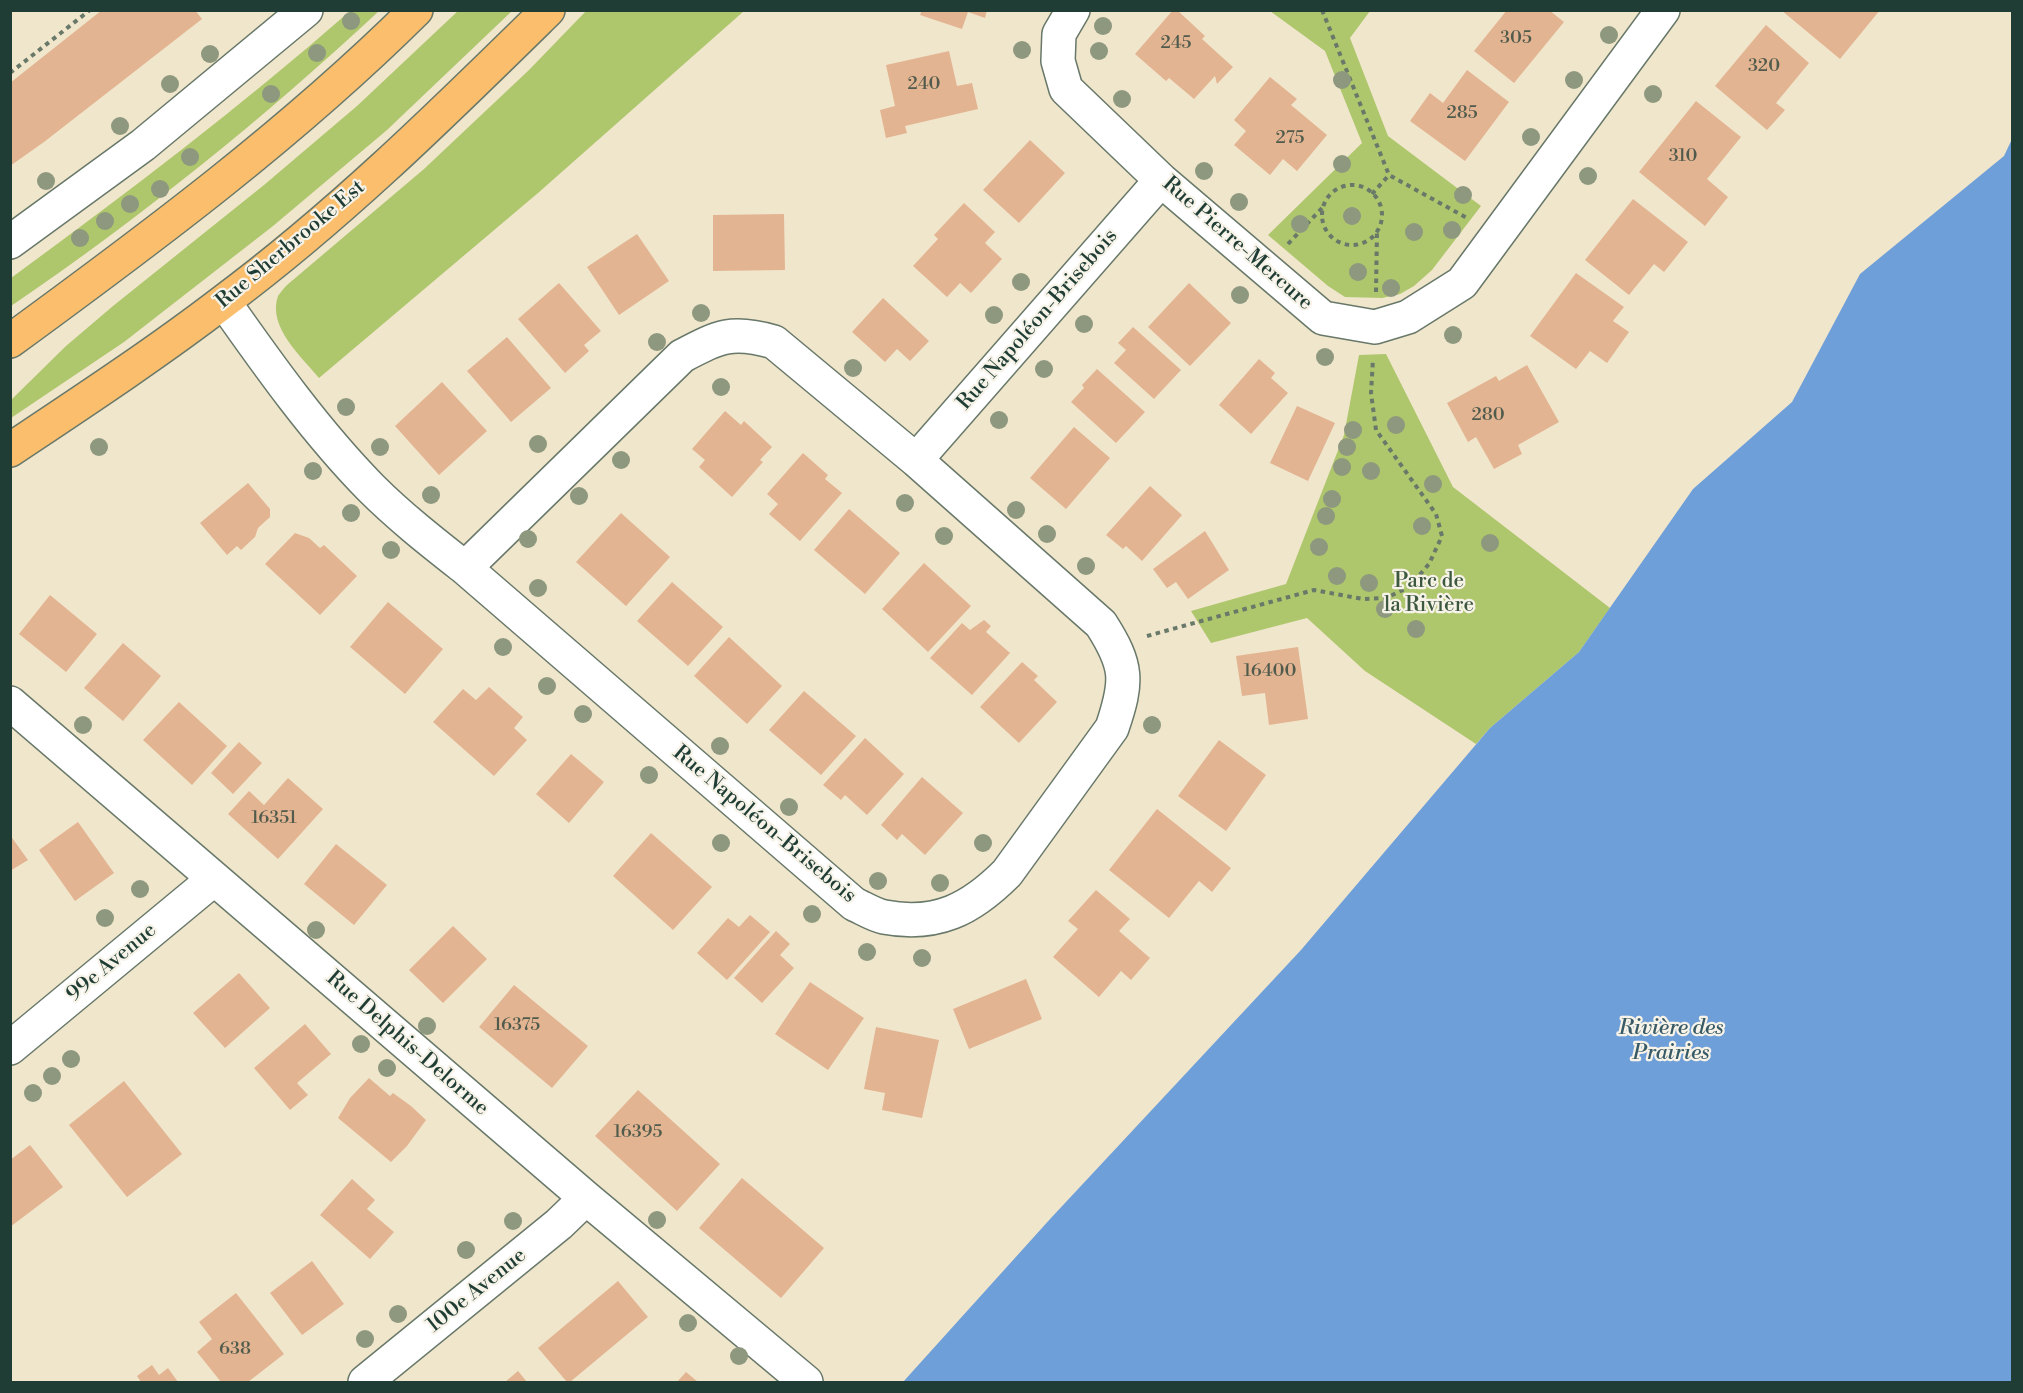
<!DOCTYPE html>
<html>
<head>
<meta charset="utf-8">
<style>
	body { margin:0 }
	#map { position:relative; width:2023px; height:1393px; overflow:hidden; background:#f0e6cc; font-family:"Libre Bodoni",serif }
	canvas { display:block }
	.frame { position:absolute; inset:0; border:12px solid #1f3d34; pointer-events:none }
</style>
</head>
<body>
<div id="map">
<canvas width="2023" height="1393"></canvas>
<div class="frame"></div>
</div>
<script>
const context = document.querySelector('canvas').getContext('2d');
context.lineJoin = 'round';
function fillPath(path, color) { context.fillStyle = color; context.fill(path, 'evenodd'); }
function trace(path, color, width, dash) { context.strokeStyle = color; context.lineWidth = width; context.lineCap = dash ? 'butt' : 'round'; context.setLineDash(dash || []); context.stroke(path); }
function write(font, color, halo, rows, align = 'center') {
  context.font = font + ' "Libre Bodoni",serif'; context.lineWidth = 4.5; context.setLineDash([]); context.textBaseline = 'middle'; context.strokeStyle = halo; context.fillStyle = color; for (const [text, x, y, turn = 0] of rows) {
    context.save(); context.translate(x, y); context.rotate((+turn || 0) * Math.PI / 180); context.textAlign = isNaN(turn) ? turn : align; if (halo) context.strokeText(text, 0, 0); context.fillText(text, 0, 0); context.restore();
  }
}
fillPath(new Path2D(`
	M459,10L512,11L387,130L273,226L124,342L11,418V400L66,346L113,306L264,185L357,106Z
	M587,10L744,11L538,193L319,378C302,357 267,327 278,296C280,293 284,288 287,285L424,169L529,70Z
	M350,11H379C264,118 142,217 11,306V278C127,193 242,106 350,11Z
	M1270,11H1370L1350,38L1388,136L1481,206L1432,270L1414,286L1400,294L1382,298L1345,297L1328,286L1268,235L1362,143L1325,51Z
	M1386,354L1453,487L1610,608L1579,652L1490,728L1476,744L1365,671L1307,618L1211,643L1191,611L1286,584L1344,435L1359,355Z`), '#aec66c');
fillPath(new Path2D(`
	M2012,139V1382H903L1051,1218L1301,950L1490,728L1579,652L1693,489L1792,402L1860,274L2004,156Z`), '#6f9fd9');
fillPath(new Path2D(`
	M102,10H195L202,19L44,142L10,166V83Z
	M922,10H987L985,18L968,12L962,29L920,15Z
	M1173,10H1177L1205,36L1202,39L1233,67L1217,84L1215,76L1194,99L1169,78L1166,81L1135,54Z
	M1507,10H1549L1564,22L1514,83L1474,51Z
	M1781,10H1880L1840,59Z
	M1766,25L1809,63L1776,103L1785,110L1767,130L1715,86Z
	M949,51L957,86L972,83L978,109L905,126L907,133L886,138L880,110L895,106L886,65Z
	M1467,70L1509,102L1465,161L1410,121L1430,93L1443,103Z
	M1270,77L1297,99L1291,105L1327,135L1297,171L1283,159L1270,175L1234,145L1246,131L1234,120Z
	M1696,101L1741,137L1707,179L1728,197L1705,226L1639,172Z
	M1030,140L1065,173L1019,223L983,190Z
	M1633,199L1688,242L1664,272L1654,264L1629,295L1585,260Z
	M964,203L995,232L985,243L1002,259L971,293L960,283L947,297L913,266L938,239L934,235Z
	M784,214L785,270L713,271V215Z
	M637,234L669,281L619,315L587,267Z
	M1576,273L1624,307L1613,321L1629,332L1607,363L1590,351L1576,369L1530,336Z
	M559,283L601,331L584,345L589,351L565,373L518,319Z
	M1189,283L1231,323L1190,366L1148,327Z
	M883,298L929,341L910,361L897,349L885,362L852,332Z
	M1133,327L1181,370L1154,399L1114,363L1126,350L1118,343Z
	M507,337L551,388L511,422L467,371Z
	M1259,359L1275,373L1271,378L1288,393L1251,434L1219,405Z
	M1527,365L1559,422L1518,445L1522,454L1494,469L1476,437L1468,442L1447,403L1496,376L1499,381Z
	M1097,369L1145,412L1116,443L1071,402L1084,388L1082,385Z
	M442,382L487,431L439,475L395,426Z
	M1297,406L1335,423L1308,481L1270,463Z
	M725,411L741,425L744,421L772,447L760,460L763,462L732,497L699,467L705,460L692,449Z
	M1074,427L1110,458L1066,509L1030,478Z
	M803,453L828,475L825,479L842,493L800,541L769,514L778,504L767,494Z
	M248,483L270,509V517L258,528L255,537L241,550L237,546L227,555L200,523Z
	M1150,486L1182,515L1142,561L1126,546L1123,549L1106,535Z
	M849,509L900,553L865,594L814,550Z
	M621,513L670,557L626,606L576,562Z
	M1205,531L1229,570L1188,599L1176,582L1167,588L1153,569Z
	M295,533L309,538L320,548L324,545L357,576L320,615L265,564Z
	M924,563L971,606L928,652L882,609Z
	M672,582L723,627L688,666L637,621Z
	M50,595L97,634L66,672L19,634Z
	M388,602L443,649L405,694L350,647Z
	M984,620L991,626L986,632L1010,653L972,695L930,658L962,623L970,630Z
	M729,637L782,686L747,724L694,676Z
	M123,643L161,676L123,721L84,688Z
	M1298,647L1308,719L1269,725L1265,693L1242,696L1236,656Z
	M1022,662L1038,676L1034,680L1057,702L1019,743L980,707Z
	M489,687L523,717L514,728L527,740L494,776L433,722L463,689L476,700Z
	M804,691L856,736L821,775L769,730Z
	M179,702L227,746L192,785L143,740Z
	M865,738L904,774L867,815L845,795L841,800L823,785Z
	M1219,740L1266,775L1226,831L1178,796Z
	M239,742L262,763L233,794L211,773Z
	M571,754L604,782L569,823L536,794Z
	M922,777L963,813L925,855L902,834L897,840L881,825Z
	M288,778L323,809L278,859L228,814L249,791L264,805Z
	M1157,809L1231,868L1212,892L1199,881L1169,918L1109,870Z
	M78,822L114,873L75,901L39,850Z
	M651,833L712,887L673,930L613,876Z
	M10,835L28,860L10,871Z
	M336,844L387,885L354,925L304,884Z
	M1096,890L1130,919L1119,931L1150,958L1131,980L1121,971L1099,997L1053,957L1078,929L1068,921Z
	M750,915L770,932L727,980L697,953L728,918L739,927Z
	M453,926L487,959L443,1003L409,970Z
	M776,931L790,944L780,955L794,968L762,1003L734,978Z
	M239,973L270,1008L225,1048L193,1013Z
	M1026,979L1042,1019L969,1049L953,1009Z
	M810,982L864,1018L828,1070L775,1034Z
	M514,985L588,1046L552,1088L479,1027Z
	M305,1024L331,1054L297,1083L308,1095L290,1110L254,1068Z
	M876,1027L939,1040L922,1118L882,1110L885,1093L864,1089Z
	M369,1078L390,1096L393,1093L411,1106L426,1120L407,1146L391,1162L338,1118L350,1098Z
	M124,1081L182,1154L127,1197L69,1125Z
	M638,1090L720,1164L677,1211L595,1136Z
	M30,1145L63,1187L10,1227V1160Z
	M742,1178L824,1248L781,1298L699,1228Z
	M352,1179L375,1200L367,1209L394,1232L370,1259L320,1215Z
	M312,1261L344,1304L302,1335L270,1293Z
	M618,1281L648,1317L570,1382H567L538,1348Z
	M236,1293L284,1354L248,1382H221L197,1352L212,1339L199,1322Z
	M152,1365L159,1375L168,1368L178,1382H141L137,1376Z
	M518,1371L527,1382H505Z
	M686,1372L698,1382H677Z`), '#e3b492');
const minor = new Path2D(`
	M1073,10L1059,34L1058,61L1066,89L1161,180L1323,318L1375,327L1408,317L1462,283L1663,10
	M10,242L143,145L306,10
	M224,302C269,366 316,432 371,488C400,517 432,542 465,568L854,904C863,908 874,915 884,917C937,927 971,909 1007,873L1112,728C1128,681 1128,666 1101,624L916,460L774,342C732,330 720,336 682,356L465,568
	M916,460L1161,180
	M10,703L586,1198L806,1382
	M10,1048L214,879
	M365,1382L559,1224L586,1198`);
const primary = new Path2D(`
	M10,341C151,238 292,133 416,10
	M10,450C82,402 155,354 223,302C340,215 444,112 548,10`);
trace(minor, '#687869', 36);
trace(primary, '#687869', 36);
trace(new Path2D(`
	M1322,10L1389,175L1467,218
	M10,73L90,10
	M1322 215a30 30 0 1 1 60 0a30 30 0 1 1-60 0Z
	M1372,194L1389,175
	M1288,244L1322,208
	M1376,292L1377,230
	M1147,636L1314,590L1363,599L1386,598L1409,587L1429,564L1442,536L1436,514L1376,430L1371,393L1373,359`), '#687869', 4, [4.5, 4.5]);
trace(minor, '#fff', 33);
trace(primary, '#fabe6d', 33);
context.fillStyle = '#8d987e';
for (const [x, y] of [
	[351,21],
	[1103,26],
	[1609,35],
	[1022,50],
	[1099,51],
	[317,53],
	[210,54],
	[1342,80],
	[1574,80],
	[170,84],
	[271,94],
	[1653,94],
	[1122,99],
	[120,126],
	[1531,137],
	[190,157],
	[1342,164],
	[1204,171],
	[1588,176],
	[46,181],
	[160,189],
	[1463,195],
	[1239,202],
	[130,204],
	[1352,216],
	[105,221],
	[1300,224],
	[1452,230],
	[1414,232],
	[80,238],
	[1358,272],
	[1021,282],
	[1391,288],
	[1240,295],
	[701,313],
	[994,315],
	[1084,324],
	[1453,335],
	[657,342],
	[1325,357],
	[853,368],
	[1044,369],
	[721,387],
	[346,407],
	[999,420],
	[1396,425],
	[1353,430],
	[538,444],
	[99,447],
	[380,447],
	[1347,447],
	[621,460],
	[1342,467],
	[313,471],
	[1371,471],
	[1433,484],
	[431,495],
	[579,496],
	[1332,499],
	[905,503],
	[1016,510],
	[351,513],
	[1326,516],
	[1422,526],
	[1047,534],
	[944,536],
	[528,539],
	[1490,543],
	[1319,547],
	[391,550],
	[1086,566],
	[1337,576],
	[1369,583],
	[538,588],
	[1385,609],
	[1416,629],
	[503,647],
	[547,686],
	[583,714],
	[83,725],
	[1152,725],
	[720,746],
	[649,775],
	[789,807],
	[721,843],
	[983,843],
	[878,881],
	[940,883],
	[140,889],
	[812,914],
	[105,918],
	[316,930],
	[867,952],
	[922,958],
	[427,1026],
	[361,1044],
	[71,1059],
	[387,1068],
	[52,1076],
	[33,1093],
	[657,1220],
	[513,1221],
	[466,1250],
	[398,1314],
	[688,1323],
	[365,1339],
	[739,1356]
]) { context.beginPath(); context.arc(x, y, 9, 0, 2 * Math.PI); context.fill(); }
write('18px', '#505b4c', null, [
	["305",1516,39],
	["245",1176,44],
	["320",1764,67],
	["240",924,85],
	["285",1462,114],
	["275",1290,139],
	["310",1683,157],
	["280",1488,416],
	["16400",1270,672],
	["16351",274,819],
	["16375",517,1026],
	["16395",638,1133],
	["638",235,1350]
]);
write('21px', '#1f3d34', '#f7f3e8', [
	["Rue Pierre-Mercure",1237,244,41],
	["Rue Sherbrooke Est",291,245,-40],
	["Rue Napoléon-Brisebois",1038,320,-49],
	["Rue Napoléon-Brisebois",764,825,40],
	["99e Avenue",112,963,-40],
	["Rue Delphis-Delorme",407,1044,41],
	["100e Avenue",477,1291,-39]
]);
write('21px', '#3c583f', '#f7f3e8', [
	["Parc de",1429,582],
	["la Rivière",1429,606]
]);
write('italic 22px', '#375a66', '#f7f3e8', [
	["Rivière des",1671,1029],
	["Prairies",1671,1054]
]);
</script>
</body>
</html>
